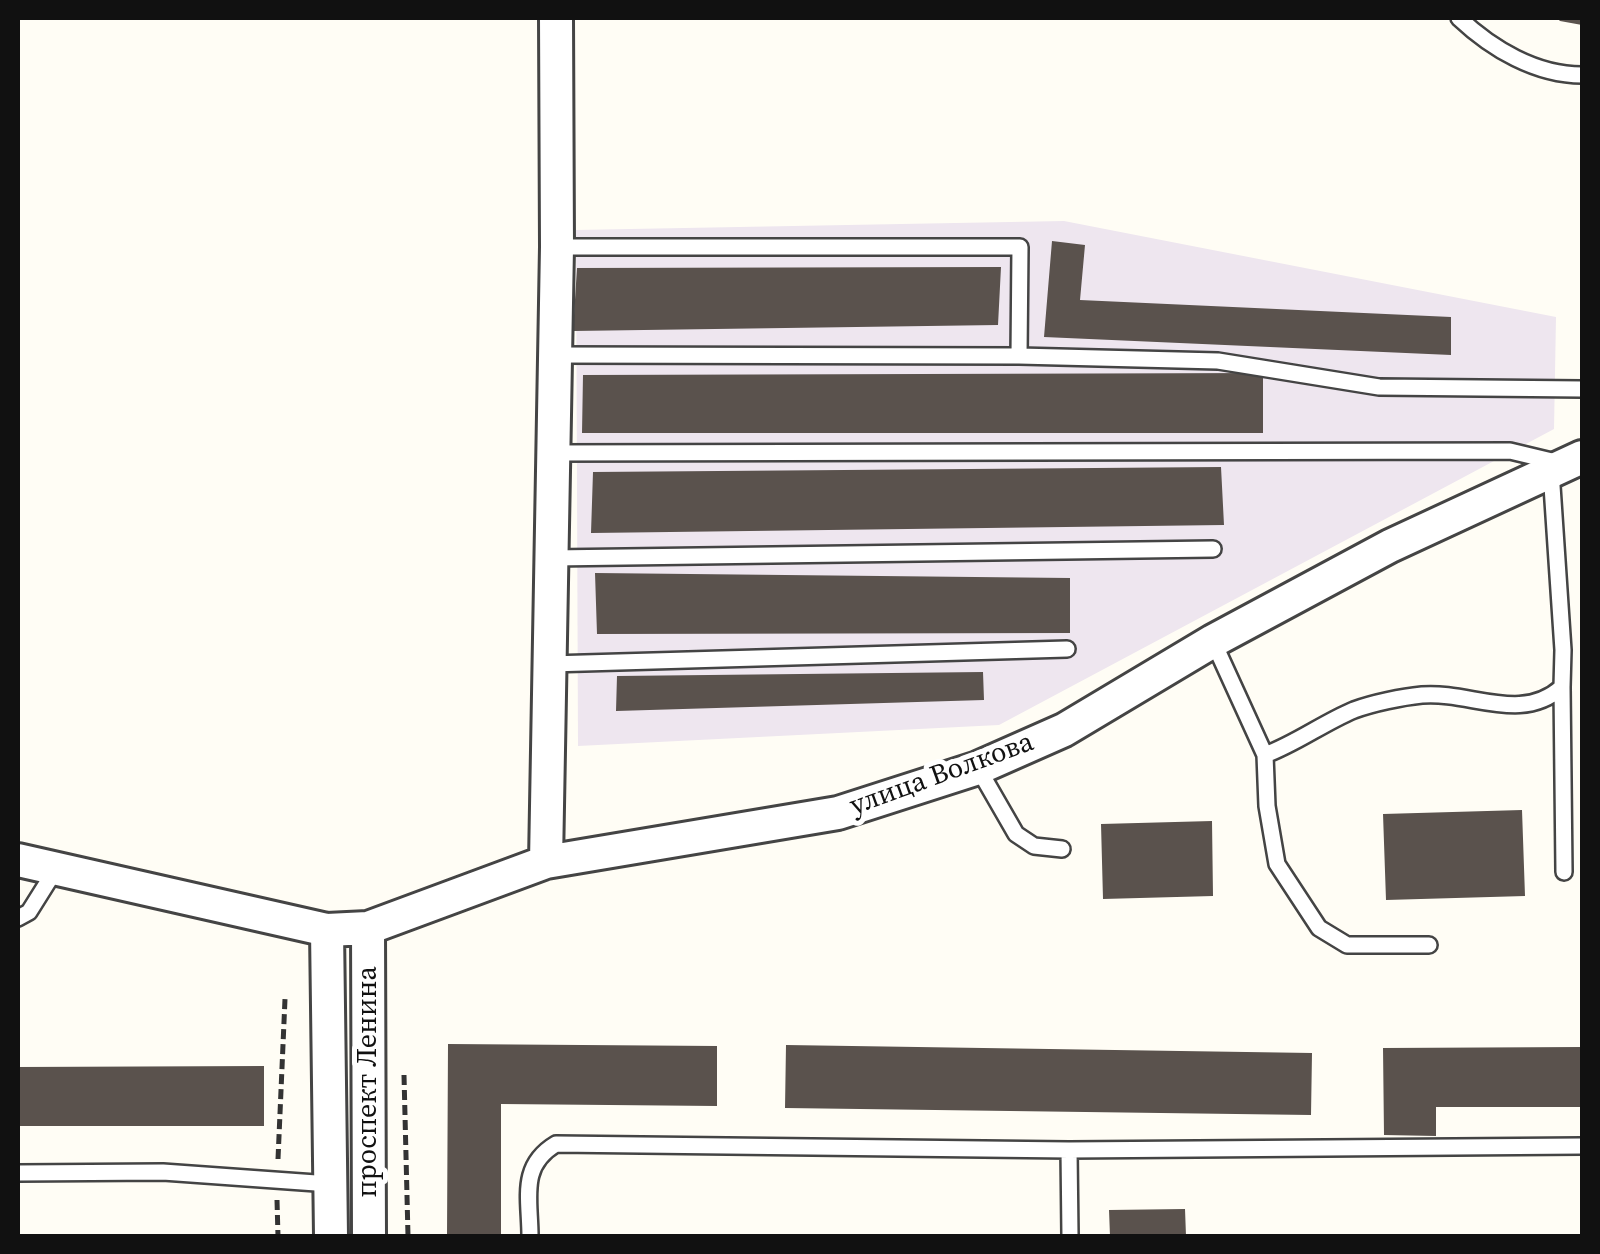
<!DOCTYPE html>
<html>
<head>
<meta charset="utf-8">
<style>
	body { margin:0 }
	#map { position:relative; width:1600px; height:1254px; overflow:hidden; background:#fffdf5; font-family:"Source Serif 4",serif }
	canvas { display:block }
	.frame { position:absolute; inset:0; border:20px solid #111; pointer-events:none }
</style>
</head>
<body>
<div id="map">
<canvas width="1600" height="1254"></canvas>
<div class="frame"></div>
</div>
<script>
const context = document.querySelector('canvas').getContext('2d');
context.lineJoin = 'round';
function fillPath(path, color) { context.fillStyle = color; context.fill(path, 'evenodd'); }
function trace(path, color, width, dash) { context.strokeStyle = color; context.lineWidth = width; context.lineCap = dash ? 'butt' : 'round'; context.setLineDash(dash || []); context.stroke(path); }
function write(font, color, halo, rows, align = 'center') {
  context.font = font + ' "Source Serif 4",serif'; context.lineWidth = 10; context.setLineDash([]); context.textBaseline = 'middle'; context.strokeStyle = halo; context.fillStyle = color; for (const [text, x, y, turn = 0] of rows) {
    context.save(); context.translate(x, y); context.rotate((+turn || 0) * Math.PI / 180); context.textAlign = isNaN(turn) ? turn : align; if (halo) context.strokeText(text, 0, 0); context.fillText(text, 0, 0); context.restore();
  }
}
fillPath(new Path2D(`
	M1064,221L1556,317L1554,429L999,725L578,746L576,230Z`), '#eee6ef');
fillPath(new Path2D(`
	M1557,18H1582V25L1560,21Z
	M1052,241L1085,245L1080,300L1451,317V355L1044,337Z
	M1001,267L998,325L573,331L577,268Z
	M1263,373V433H582L583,375Z
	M1221,467L1224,525L591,533L593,472Z
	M595,573L1070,578V633L597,634Z
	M983,672L984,700L616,711L617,676Z
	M1522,810L1525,896L1386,900L1383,814Z
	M1212,821L1213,896L1103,899L1101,824Z
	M448,1044L717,1046V1106L501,1104V1236H447Z
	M786,1045L1312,1053L1311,1115L785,1108Z
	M1582,1047V1107H1436V1136L1384,1135L1383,1048Z
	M264,1066V1126H18V1067Z
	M1185,1209L1186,1236H1110L1109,1210Z`), '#5a524d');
const service = new Path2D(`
	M1459,18C1492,49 1536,75 1582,75
	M557,247H1020L1019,356
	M555,355L1019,356L1218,361L1379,387L1582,389
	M553,453L1510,451L1556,462
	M552,558L1213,549
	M1213,641L1265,755C1297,743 1323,723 1354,710C1373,703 1402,697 1422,695C1471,691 1521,724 1562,687L1563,650L1551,471
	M550,664L1067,649
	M1562,687L1564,872
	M1265,755L1267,806L1277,864L1319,928L1347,945H1429
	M978,768L1016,834L1034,846L1062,849
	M18,918L29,912L56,869
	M1069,1150L1070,1236
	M18,1173L163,1172L330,1184
	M530,1236C530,1199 519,1166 556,1144L1069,1150L1582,1146`);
const minor = new Path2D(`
	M18,860L327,930L368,928L546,862L838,813L978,768L1064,730L1213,641L1390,546L1582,457
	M546,862L557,247L556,18
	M368,928L369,1236
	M327,930L331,1236`);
trace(service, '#444', 20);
trace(minor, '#444', 38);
trace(new Path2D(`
	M404,1075L408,1236
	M278,1159L285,999
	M277,1200L278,1236`), '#333', 5, [10, 5]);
trace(service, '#fff', 15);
trace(minor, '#fff', 32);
write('28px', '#111', '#fff', [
	["улица Волкова",942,775,-20],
	["проспект Ленина",369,1082,-90]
]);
</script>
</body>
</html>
